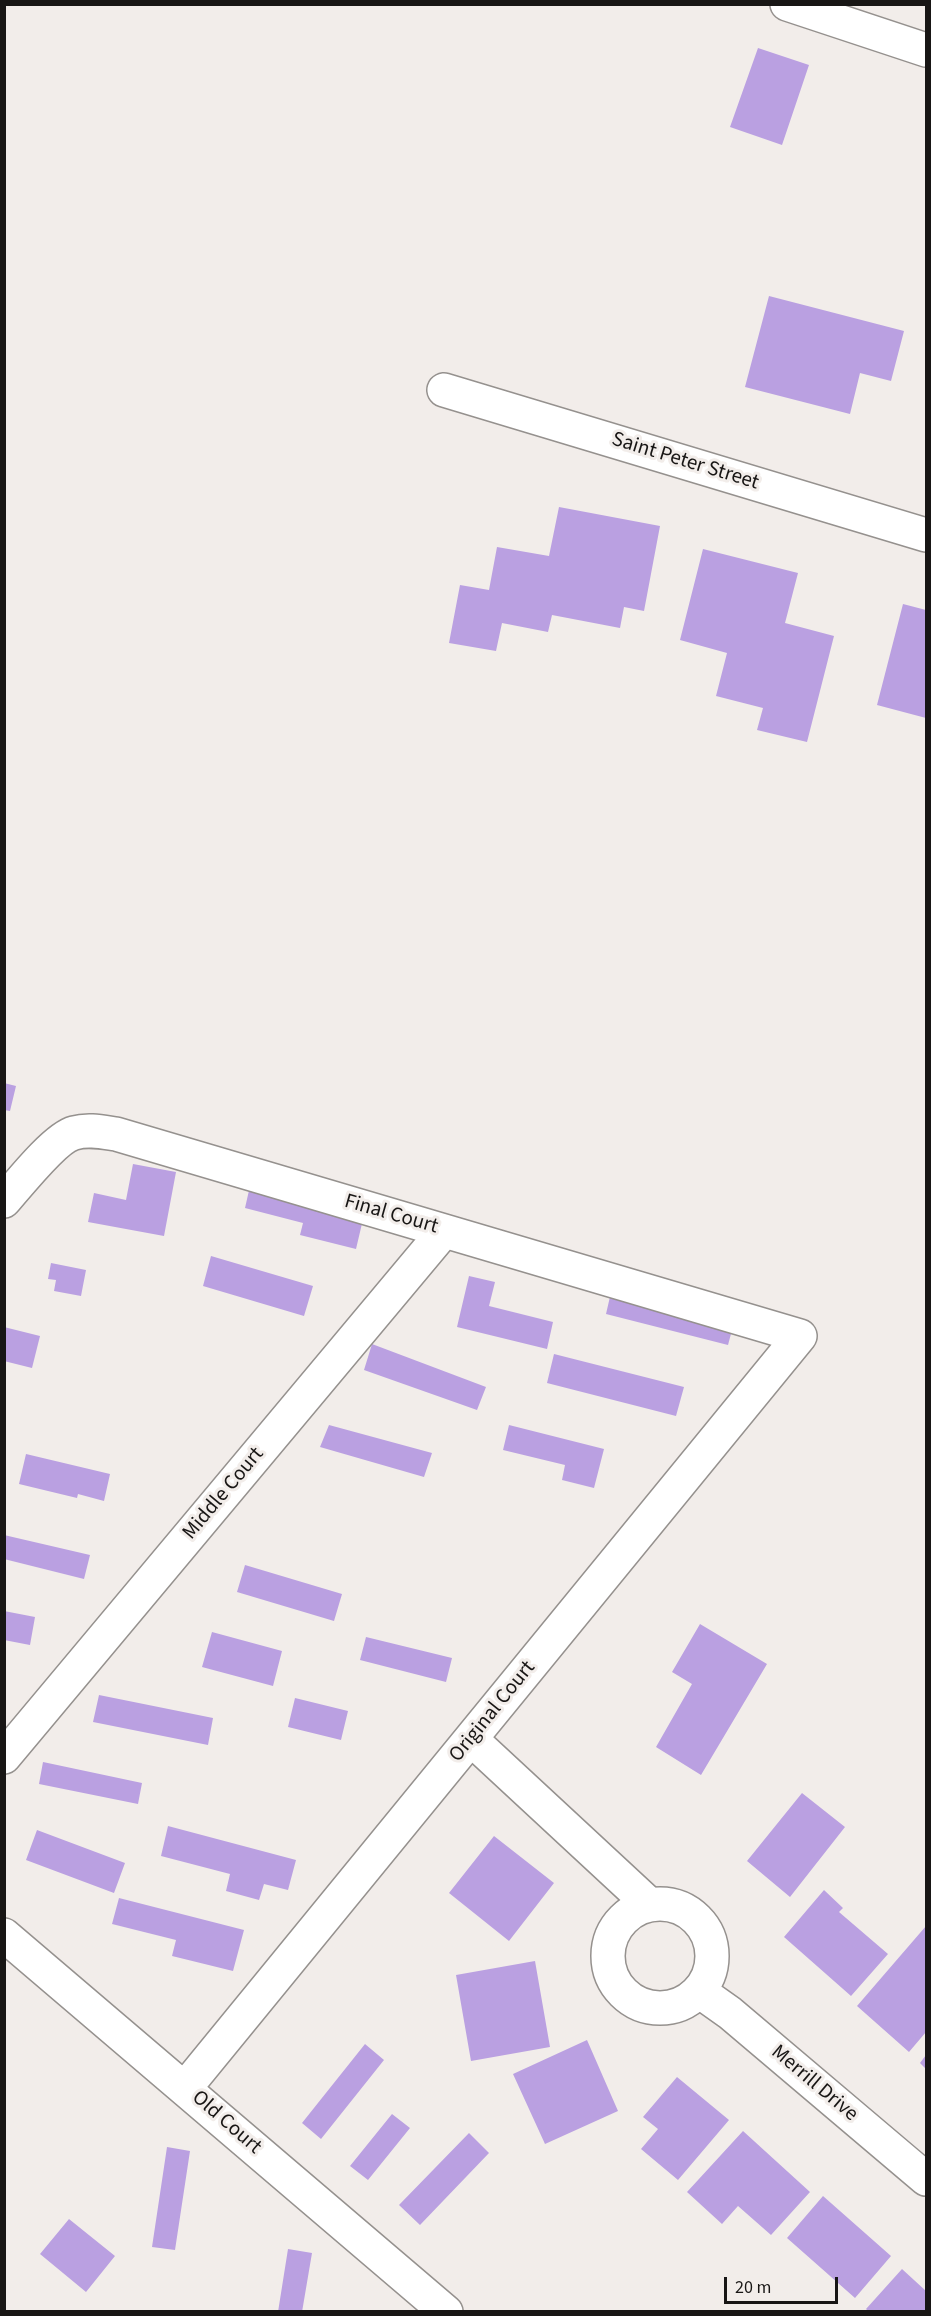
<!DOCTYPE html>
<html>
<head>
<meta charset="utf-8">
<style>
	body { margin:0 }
	#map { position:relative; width:931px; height:2316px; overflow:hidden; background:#f2edea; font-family:"Source Sans 3",sans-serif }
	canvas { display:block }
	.frame { position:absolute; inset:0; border:6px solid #181615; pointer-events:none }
	.scale { position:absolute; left:724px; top:2277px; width:114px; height:27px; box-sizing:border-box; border:3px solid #181615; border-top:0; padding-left:8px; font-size:18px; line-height:21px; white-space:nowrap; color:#181615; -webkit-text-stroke:4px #f2edea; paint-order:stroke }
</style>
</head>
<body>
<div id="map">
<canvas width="931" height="2316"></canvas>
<div class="frame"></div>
<div class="scale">20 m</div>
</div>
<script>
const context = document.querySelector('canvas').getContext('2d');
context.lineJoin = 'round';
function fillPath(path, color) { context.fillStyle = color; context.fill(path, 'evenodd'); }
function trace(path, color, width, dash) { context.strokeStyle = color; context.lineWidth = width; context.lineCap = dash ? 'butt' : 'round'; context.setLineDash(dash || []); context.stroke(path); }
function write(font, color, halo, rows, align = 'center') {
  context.font = font + ' "Source Sans 3",sans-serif'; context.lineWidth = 6; context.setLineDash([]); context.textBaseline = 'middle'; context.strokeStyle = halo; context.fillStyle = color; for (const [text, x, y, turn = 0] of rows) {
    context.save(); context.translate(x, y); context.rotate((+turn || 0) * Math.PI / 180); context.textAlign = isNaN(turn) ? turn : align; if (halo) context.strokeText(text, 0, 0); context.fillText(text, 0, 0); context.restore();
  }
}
fillPath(new Path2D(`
	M758,48L809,65L782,145L730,127Z
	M769,296L904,331L891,381L860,373L850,414L745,387Z
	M559,507L660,526L644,611L624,607L620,628L552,615L548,632L502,623L496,651L449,643L460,585L489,590L497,547L549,556Z
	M703,549L798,573L785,623L834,636L807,742L757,730L763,708L716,696L727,653L680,640Z
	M903,604L926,610V718L877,705Z
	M4,1083L16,1086L10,1111L4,1110Z
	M133,1164L176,1172L164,1236L88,1222L94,1193L126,1200Z
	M250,1186L364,1215L356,1249L300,1235L303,1223L245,1208Z
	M211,1256L313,1286L304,1316L203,1286Z
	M51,1263L86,1270L81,1296L54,1291L56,1280L48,1279Z
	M469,1276L495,1282L489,1306L553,1322L547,1349L457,1327Z
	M612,1288L735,1319L728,1345L606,1314Z
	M4,1327L40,1336L32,1368L4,1361Z
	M372,1344L486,1387L477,1410L364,1370Z
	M554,1354L684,1387L676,1416L547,1383Z
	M329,1425L432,1453L424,1477L320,1447Z
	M509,1425L604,1449L594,1488L562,1480L565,1465L503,1450Z
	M26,1454L110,1474L104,1501L78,1494L77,1498L19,1484Z
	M4,1535L90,1555L84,1579L4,1559Z
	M245,1565L342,1594L334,1621L237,1592Z
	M4,1611L35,1617L30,1645L4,1640Z
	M700,1624L767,1664L701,1775L656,1747L692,1684L672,1672Z
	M212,1632L282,1651L273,1686L202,1667Z
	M366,1637L452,1658L446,1682L360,1660Z
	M99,1695L213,1718L208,1745L93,1722Z
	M295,1698L348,1711L341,1740L288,1727Z
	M43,1762L142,1783L138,1804L39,1784Z
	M802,1793L845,1827L790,1897L747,1861Z
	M168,1826L296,1860L288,1890L264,1884L259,1900L226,1891L230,1874L161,1856Z
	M37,1830L125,1863L114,1893L26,1860Z
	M494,1836L554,1883L509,1941L449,1893Z
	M824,1890L843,1908L839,1912L888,1954L851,1996L784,1937Z
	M119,1898L244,1930L233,1971L172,1956L176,1940L112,1924Z
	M926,1926V2032L909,2052L857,2006Z
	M535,1961L550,2047L471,2061L456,1975Z
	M587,2040L618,2111L545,2144L513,2074Z
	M365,2044L384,2060L321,2139L302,2123Z
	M926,2055V2069L920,2063Z
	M677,2077L729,2120L678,2180L641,2149L658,2129L643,2117Z
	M392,2114L410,2128L368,2180L350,2166Z
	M743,2131L810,2192L771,2235L738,2206L722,2224L687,2192Z
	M469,2133L489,2153L420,2225L399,2205Z
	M167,2147L190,2151L175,2250L152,2247Z
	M823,2196L891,2256L855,2298L787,2238Z
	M69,2219L115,2256L86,2292L40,2254Z
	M288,2249L312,2253L302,2312H278Z
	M902,2269L926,2291V2312H869L866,2309Z`), '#baa0e1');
const street = new Path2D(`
	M787,4L926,50
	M444,390L926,535
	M4,1201C18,1185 55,1138 74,1133C88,1129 102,1132 116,1134L800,1336L185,2088
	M471,1739L650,1905
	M4,1757L444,1231
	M608 1956a52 52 0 1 1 104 0a52 52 0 1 1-104 0Z
	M4,1935L446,2312
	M699,1991L730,2013L926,2179`);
trace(street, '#95918e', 36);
trace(street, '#fff', 33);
write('21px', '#181615', '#f2edea', [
	["Saint Peter Street",685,462,17],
	["Final Court",391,1215,16],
	["Middle Court",224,1494,-50],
	["Original Court",493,1712,-51],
	["Merrill Drive",814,2084,40],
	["Old Court",226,2123,41]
]);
</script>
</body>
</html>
